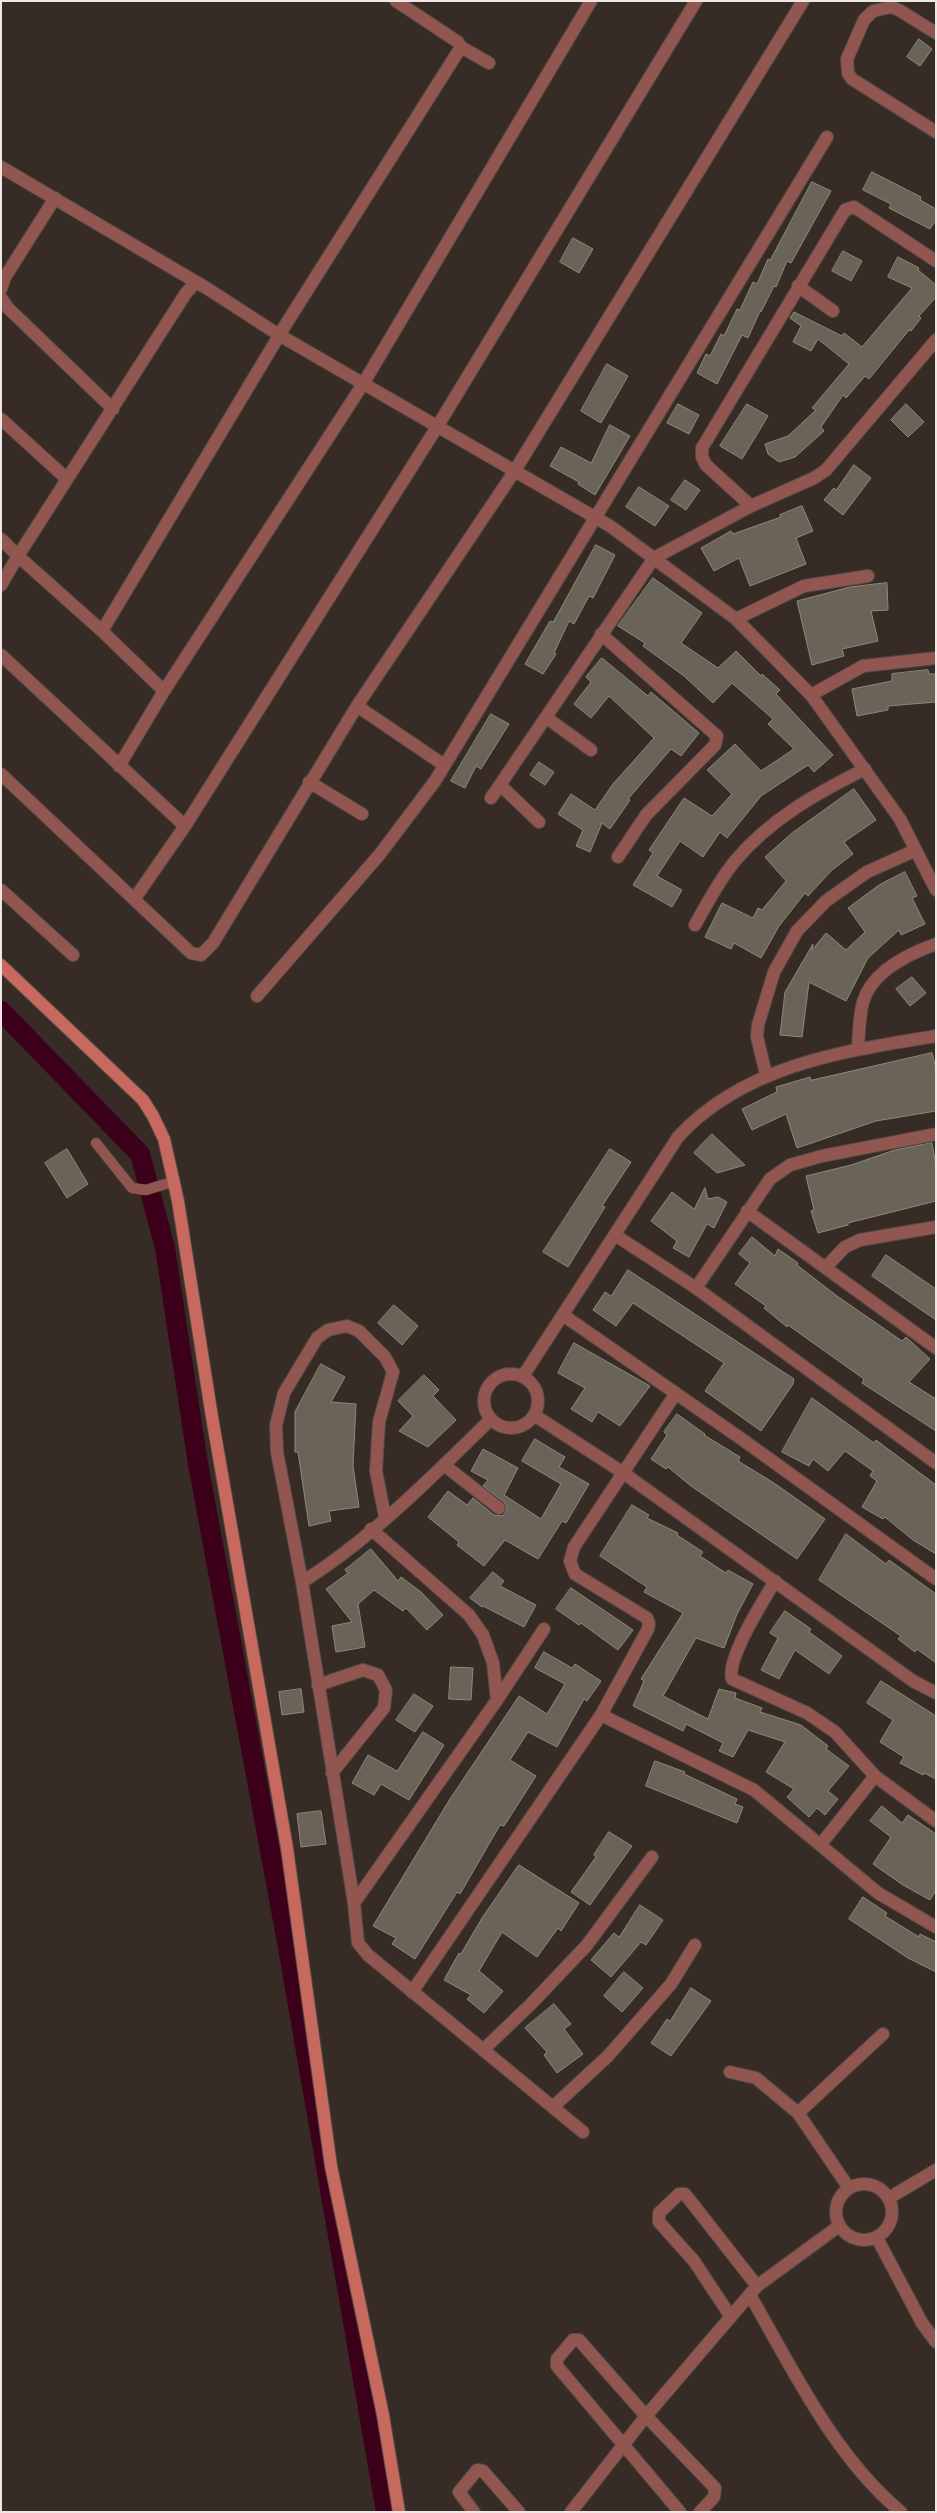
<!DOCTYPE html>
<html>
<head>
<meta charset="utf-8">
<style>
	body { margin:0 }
	#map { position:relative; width:937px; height:2513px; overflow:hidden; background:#362c25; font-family:Montserrat,sans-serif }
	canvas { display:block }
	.frame { position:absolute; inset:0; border:2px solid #eee7e3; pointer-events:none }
</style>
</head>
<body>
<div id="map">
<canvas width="937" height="2513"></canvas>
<div class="frame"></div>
</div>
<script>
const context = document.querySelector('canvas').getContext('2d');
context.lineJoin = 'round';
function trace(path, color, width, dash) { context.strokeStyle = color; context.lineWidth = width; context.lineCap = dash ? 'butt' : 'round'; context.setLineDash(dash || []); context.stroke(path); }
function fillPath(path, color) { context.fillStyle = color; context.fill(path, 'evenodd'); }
trace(new Path2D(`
	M1,1011L140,1154L165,1248L198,1464L287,1942L386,2512`), '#3c001b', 20);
const building = new Path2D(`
	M919,39L932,49L920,66L907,57Z
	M872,172L921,197L920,200L936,209V220L930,229L889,208L891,204L863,190Z
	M812,182L831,191L791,263L787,261L776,287L774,286L761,312L760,311L748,338L742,335L717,384L697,373L706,354L710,356L721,334L724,336L737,309L740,310L753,282L757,284L768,259L770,260Z
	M573,238L593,249L579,273L560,262Z
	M843,251L862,261L851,281L832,271Z
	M898,257L919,268L918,270L936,285V297L919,316L921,318L911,331L909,330L869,379L865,376L846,398L843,395L821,427L824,431L795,457L779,462L768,454L765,444L788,436L816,410L812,408L849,364L818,339L811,351L793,342L801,326L790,318L794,312L842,336L844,333L862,347L912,288L888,277Z
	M607,364L628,376L601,423L581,411Z
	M678,404L699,415L689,434L667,423Z
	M747,404L768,416L742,459L720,446Z
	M906,404L924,422L908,437L891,420Z
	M610,425L630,436L595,495L578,484L579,482L550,466L561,447L591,463Z
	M854,465L871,478L843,515L824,500L834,488L836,490Z
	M685,480L700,490L686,510L671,500Z
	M639,487L669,506L655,526L626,507Z
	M802,506L813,531L796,538L806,564L750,586L739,558L714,571L701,548L731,531L733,534L781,517L780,515Z
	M596,545L615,555L593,598L589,596L574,624L569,621L554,653L556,654L543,674L525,664L550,621L553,622Z
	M653,578L702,613L681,643L718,668L736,651L761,676L762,674L780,690L776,694L833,755L814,772L808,765L761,796L727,838L720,832L703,857L680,841L657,876L682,890L672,907L633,885L653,853L649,850L684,798L712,816L732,794L707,770L735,744L761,771L794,749L768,724L773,719L732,683L713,703L684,676L643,646L645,643L618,626Z
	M887,583L888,610L871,611L878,641L842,649L844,656L812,665L797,601L850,587Z
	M602,658L648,696L651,692L699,733L681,756L671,749L628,799L630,800L610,829L602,823L590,852L576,846L583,830L558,814L571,794L595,810L613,784L654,738L609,696L591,718L574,704L591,682L586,677Z
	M928,670L929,674H936V702L888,706V710L857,716L852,689L892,681V674Z
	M491,714L509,724L481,769L476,766L465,788L451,781Z
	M539,762L554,772L545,785L530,775Z
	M854,789L876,820L844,842L853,854L832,870L808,896L805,893L779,926L761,958L734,943L731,949L705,937L722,903L753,918L758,908L762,910L786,881L765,857L792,833Z
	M905,872L917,896L912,898L925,924L901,935L899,930L868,958L846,1001L809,982L802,1037L780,1035L785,992L813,944L812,950L826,933L846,950L865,932L848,908L879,885Z
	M912,977L926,993L910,1006L896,989Z
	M932,1053L936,1069V1111L876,1121L797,1148L786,1114L752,1130L742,1109L777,1092L776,1087L810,1077L811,1080Z
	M712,1134L745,1165L717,1173L694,1153Z
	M932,1143L936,1166V1201L848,1223V1225L818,1233L811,1211L814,1210L806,1176L851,1165L895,1150Z
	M67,1149L88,1184L67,1198L45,1163Z
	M610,1149L631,1162L602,1206L605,1207L568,1267L543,1252Z
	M705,1188L708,1199L718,1197L727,1202L714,1228L707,1224L689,1257L673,1248L677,1241L651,1221L672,1192L694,1209Z
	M752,1237L775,1256L778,1249L798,1263L797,1265L837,1296L902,1341L906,1337L930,1359L909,1382L936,1399V1431L862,1383L864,1379L788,1325L787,1327L764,1308L766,1306L735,1284L750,1263L739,1254Z
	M886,1255L936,1289V1320L872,1276Z
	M628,1270L794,1379L793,1384L761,1431L705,1391L724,1363L633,1303L616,1326L593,1310L605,1292L611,1296Z
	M394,1305L418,1326L402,1345L378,1323Z
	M574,1343L650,1386L620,1426L598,1412L592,1422L571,1409L585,1388L558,1373Z
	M321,1364L345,1377L331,1402L356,1404L353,1466L359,1507L329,1511L331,1521L309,1526L298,1452H295V1412Z
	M424,1375L439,1390L433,1396L456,1420L428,1447L399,1431L413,1416L398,1401Z
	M812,1398L874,1443L876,1440L936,1485V1554L913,1540L885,1517L883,1519L862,1507L877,1481L870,1476L873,1471L845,1451L828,1471L813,1459L809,1466L782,1452Z
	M677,1414L705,1434L704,1435L740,1457L738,1461L774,1483L825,1519L797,1559L691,1486L668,1467L666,1469L651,1459L667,1435L664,1432Z
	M535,1439L565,1457L559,1467L589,1484L566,1523L562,1521L538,1559L505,1540L484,1566L457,1545L459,1542L428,1517L448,1491L467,1505L473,1498L494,1515L502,1516L505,1513L507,1509L504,1502L483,1486L488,1480L471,1471L483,1449L518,1468L504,1495L541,1519L561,1484L522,1461Z
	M632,1505L649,1515L647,1518L678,1533L677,1535L703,1552L700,1556L726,1573L728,1570L753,1584L737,1614L724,1648L696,1638L663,1696L708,1719L719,1689L736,1693L735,1698L762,1708L760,1712L801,1725L828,1746L826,1749L849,1766L828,1791L838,1799L825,1815L817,1808L809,1817L787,1797L794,1789L766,1772L785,1742L748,1730L733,1757L719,1751L723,1743L686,1724L683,1731L633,1706L644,1681L641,1679L683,1613L644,1592L647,1587L600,1556Z
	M846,1534L886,1564L889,1560L936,1594V1663L917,1649L915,1652L898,1639L901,1636L819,1580Z
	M371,1549L398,1581L401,1577L421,1592L443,1615L427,1630L406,1608L403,1611L374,1590L358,1604L365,1647L336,1652L332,1626L352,1622L326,1589L348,1573L345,1570Z
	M493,1572L504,1581L500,1586L536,1605L524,1627L483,1606L482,1607L470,1598Z
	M571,1588L633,1630L618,1650L581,1623L579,1625L556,1609Z
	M785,1611L811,1629L809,1632L842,1656L829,1674L795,1650L779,1679L761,1670L778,1638L770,1633Z
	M544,1652L572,1668L575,1664L601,1681L587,1701L584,1699L557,1747L528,1732L510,1760L536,1776L504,1826L500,1825L460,1894L457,1892L415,1959L392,1944L396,1938L373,1926L450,1799L519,1696L547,1714L565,1684L535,1668Z
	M451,1667L473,1668L471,1700L449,1699Z
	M881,1681L936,1716V1779L924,1773L923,1775L900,1763L904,1757L880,1742L893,1720L867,1703Z
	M301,1689L304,1712L282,1715L279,1692Z
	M414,1694L433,1706L415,1732L396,1720Z
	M423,1732L444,1745L409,1800L381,1784L374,1795L352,1783L368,1755L397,1771Z
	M655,1761L685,1772L684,1774L737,1799L735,1804L743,1807L737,1823L646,1786Z
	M882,1806L902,1823L908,1815L936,1834V1890L930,1900L903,1885L873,1864L891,1837L870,1821Z
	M321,1811L326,1844L301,1847L297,1814Z
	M609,1832L632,1846L590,1905L571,1892L596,1857L594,1855Z
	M519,1865L579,1903L561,1931L558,1928L537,1957L502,1932L479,1971L503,1991L484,2013L467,1999L471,1995L444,1980L459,1953L461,1954L482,1918Z
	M863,1897L887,1913L885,1916L919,1937L920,1934L936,1942V1972L908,1958L849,1919Z
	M640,1905L663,1920L646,1945L641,1942L611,1977L591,1960L614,1933L619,1937Z
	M624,1972L643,1988L622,2012L604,1996Z
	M691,1988L711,2001L671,2056L651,2043L667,2019L670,2021Z
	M554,2004L571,2024L564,2029L583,2054L557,2073L544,2055L547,2052L525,2028Z`);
fillPath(building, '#696358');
trace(building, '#8f887c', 1);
const lane = new Path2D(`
	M96,1143L132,1188L146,1190L175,1181`);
const street = new Path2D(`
	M936,33L899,10L891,7L873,11L864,20L847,59L848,73L852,79L936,132
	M461,47L489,63
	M1,167L208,289L279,335L610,526L736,619L811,695L900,819L936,890
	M798,286L833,311
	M1,289L5,277L55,198
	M1,298L8,308L113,409
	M1,419L67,479
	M751,506L706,465L702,457V448L845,210L854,207L936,261
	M1,539L18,556L1,585
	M736,619L804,586L868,576
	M102,631L286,324L461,47L458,42L396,1
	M601,634L717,736L715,745L646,815L618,857
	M1,655L185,826
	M164,691L102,631L18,556L186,293L196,282
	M811,695L863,666L936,658
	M357,706L444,765
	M547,718L591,750
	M119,766L164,691L363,384L591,1
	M1,774L191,953L201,955L213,943L357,706L514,472L803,1
	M309,782L362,814
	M500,785L539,822
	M491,798L654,558L751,506L814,478L826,470L936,340
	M1,890L73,955
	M135,898L185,826L437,427L696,1
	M695,925C707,904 719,880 735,861C770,819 817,793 865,769
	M257,996L380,854L435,781L827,137
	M858,1048C859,1033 859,1017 863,1002C872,971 908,954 936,944
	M766,1074L757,1037L758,1025L774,972L797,931L826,901L867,872L916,850
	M747,1211L936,1348
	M615,1235L696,1288L936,1463
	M826,1267L845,1247L860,1240L936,1227
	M696,1288L770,1179L790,1165L822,1156L936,1134
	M563,1315L743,1440L936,1579
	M484 1401a27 27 0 1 1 54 0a27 27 0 1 1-54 0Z
	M523,1376L678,1137C744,1065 844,1051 936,1036
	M534,1415L622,1472L913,1681L936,1693
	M444,1465L499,1508
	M385,1517L376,1471L379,1422L393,1372L385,1357L359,1331L347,1326L328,1330L317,1338L284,1393L276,1425L277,1452L302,1582L354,1903L358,1943L368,1955L583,2132
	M371,1529L469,1615L483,1635L493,1663L497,1700
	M775,1581C763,1601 726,1659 732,1679L807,1713L835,1732L875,1776L936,1821
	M302,1582C369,1541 435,1474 491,1419
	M318,1685L363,1670L378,1675L386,1690L384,1708L332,1773
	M601,1715L754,1790L878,1893L936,1927
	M821,1844L875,1776
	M354,1903L497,1700L544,1629
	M412,1992L601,1715L648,1629L649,1623L647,1618L575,1574L570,1561L574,1547L676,1393
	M483,2050L531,2004L587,1945L652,1857
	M730,2072L756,2078L798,2113L849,2188
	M553,2107L608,2056L671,1984L695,1945
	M798,2113L883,2034
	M836 2212a28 28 0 1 1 56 0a28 28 0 1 1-56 0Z
	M889,2198L936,2170
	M877,2238L922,2323L936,2342
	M750,2295C793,2370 834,2456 901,2512
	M731,2317L694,2261L659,2222V2213L679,2194H685L757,2286
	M474,2512L459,2492L477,2470L483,2471L519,2512
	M571,2512L646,2416L757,2286L839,2226
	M680,2512L557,2366V2359L573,2340H579L646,2416L715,2488L714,2497L700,2512`);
const secondary = new Path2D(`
	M1,965L143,1100L153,1116L164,1139L178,1201L212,1417L287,1848L331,2166L383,2415L399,2512`);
trace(lane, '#534a43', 11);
trace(street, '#534a43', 14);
trace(secondary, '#534a43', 14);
trace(lane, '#91564f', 10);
trace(street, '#91564f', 12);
trace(secondary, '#c7695f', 12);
</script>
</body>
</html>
